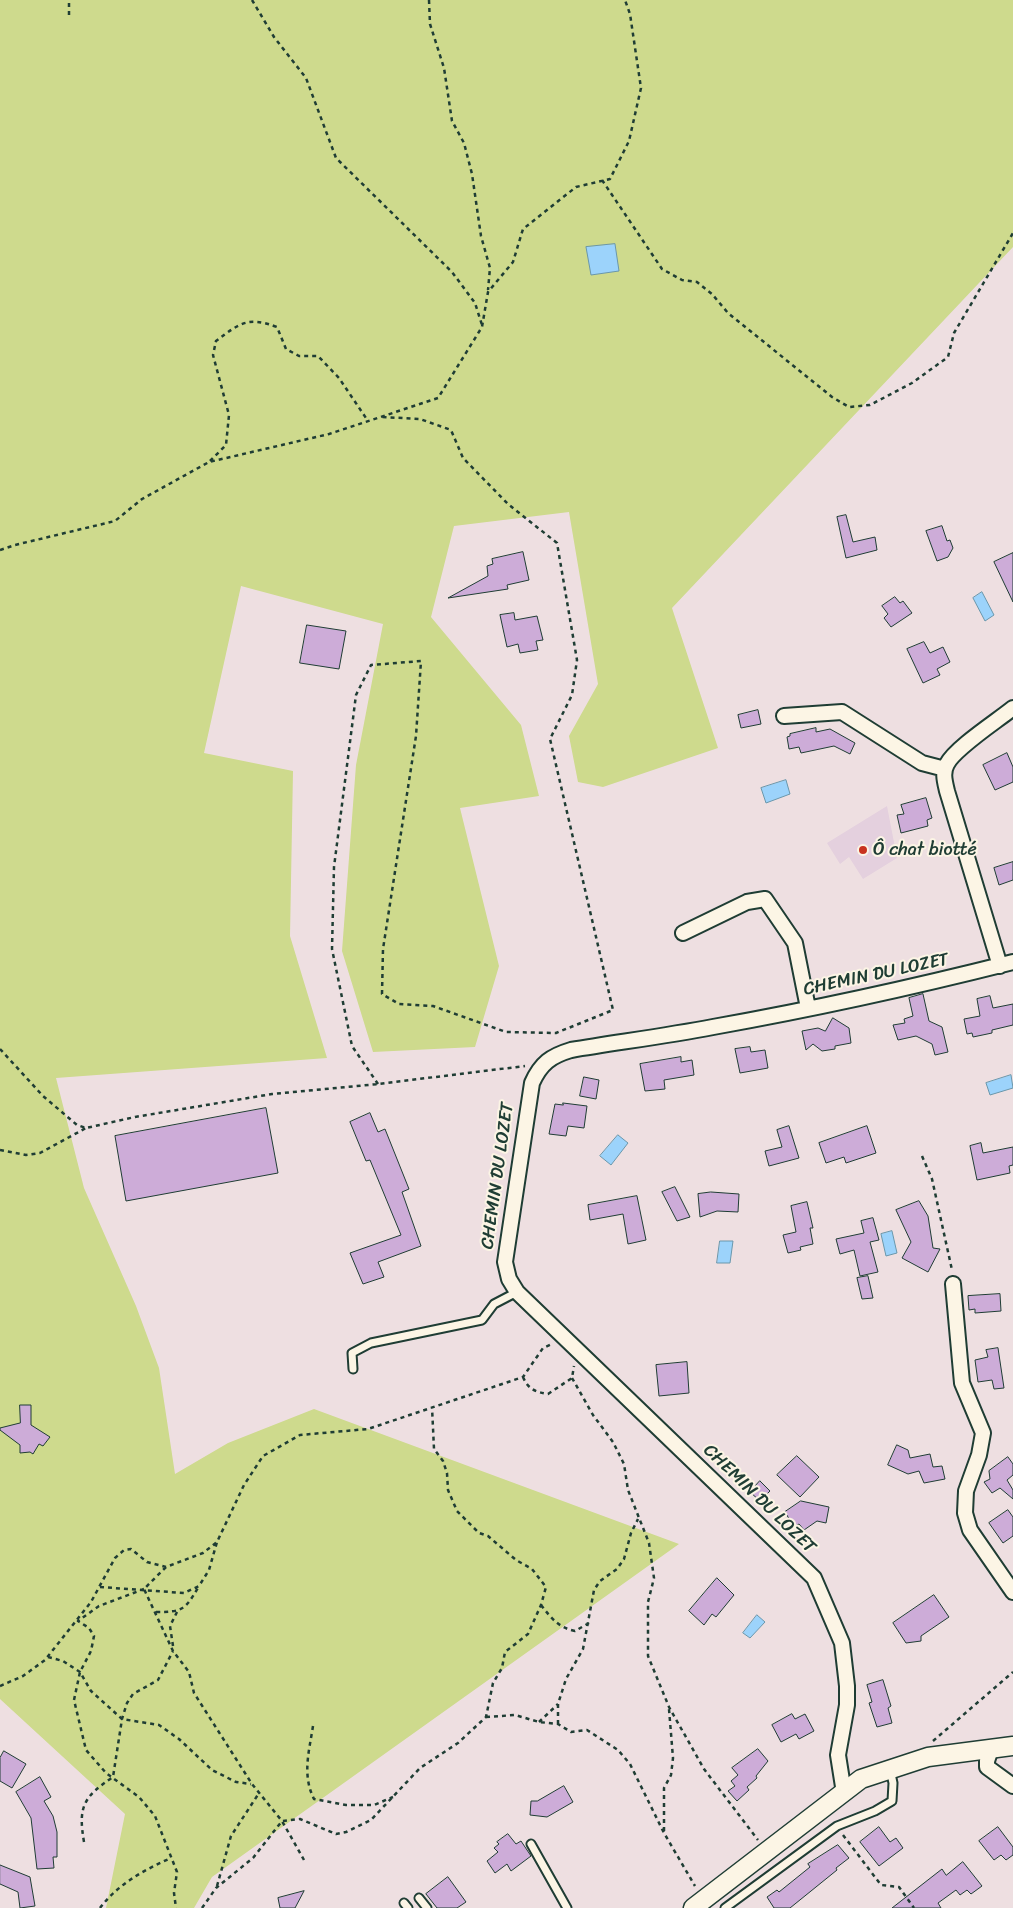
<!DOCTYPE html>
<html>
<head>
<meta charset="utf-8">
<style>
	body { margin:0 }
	canvas { display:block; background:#eedfe1 }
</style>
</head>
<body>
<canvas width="1013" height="1908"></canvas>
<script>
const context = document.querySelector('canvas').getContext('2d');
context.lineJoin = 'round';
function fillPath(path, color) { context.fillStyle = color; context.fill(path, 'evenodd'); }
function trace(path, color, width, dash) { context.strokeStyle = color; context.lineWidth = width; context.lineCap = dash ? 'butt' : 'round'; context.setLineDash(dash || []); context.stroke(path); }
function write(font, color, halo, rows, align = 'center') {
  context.font = font + ' Sriracha,sans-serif'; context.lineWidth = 4; context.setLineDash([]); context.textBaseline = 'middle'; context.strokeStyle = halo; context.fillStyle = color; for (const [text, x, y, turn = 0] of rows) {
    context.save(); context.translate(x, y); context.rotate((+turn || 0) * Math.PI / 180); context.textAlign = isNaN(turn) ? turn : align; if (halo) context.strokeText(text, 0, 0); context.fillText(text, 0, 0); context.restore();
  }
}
fillPath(new Path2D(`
	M887,806L897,858L863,879L849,857L840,864L827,843Z`), '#e4d0de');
fillPath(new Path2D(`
	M0,0H1013V247L672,608L718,748L603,787L578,782L569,736L598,684L569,512L454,526L431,617L521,725L539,796L460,808L499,966L475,1047L373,1052L342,951L356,765L383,624L241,586L204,753L293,771L290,936L327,1058L56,1078L84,1188L136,1306L159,1368L175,1474L228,1443L314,1409L679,1544L212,1877L194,1908H106L125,1814L0,1699Z`), '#ceda8d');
const water = new Path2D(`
	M615,244L619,271L591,275L586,247Z
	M982,592L994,615L985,621L973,598Z
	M786,780L790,794L766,803L761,788Z
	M1011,1075L1013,1088L990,1095L986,1083Z
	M618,1135L628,1143L611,1165L600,1156Z
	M892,1231L897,1253L886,1256L881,1234Z
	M720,1241H733L730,1263H717Z
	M757,1615L765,1622L750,1638L743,1633Z`);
fillPath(water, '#9cd3fb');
trace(water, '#6a97ab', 1);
const building = new Path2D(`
	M846,515L853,542L875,537L877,550L846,558L837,517Z
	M942,526L947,541L950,540L953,548L948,557L937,561L926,531Z
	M523,552L529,580L507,585L508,589L448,598L488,576L487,566L493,564L492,559Z
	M1013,553V602L994,562Z
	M895,597L900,603L903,601L912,613L891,627L884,618L888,614L882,606Z
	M514,613L515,620L537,616L543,640L536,641L538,650L520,653L518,644L507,647L500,615Z
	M307,625L346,631L339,669L300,663Z
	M924,642L930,653L943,647L950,662L937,669L940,675L923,683L907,649Z
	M758,710L761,724L741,728L738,715Z
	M816,728V732L830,729L855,743L850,754L834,746L801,753L799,747L789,749L787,737L790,736V734Z
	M1007,753L1013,767V782L995,790L983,765Z
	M926,798L932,818L927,820L928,826L901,833L897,815L904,814L901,805Z
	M1013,862V880L999,885L994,868Z
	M923,994L929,1021L942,1027L948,1052L935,1055L932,1044L916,1036L898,1040L893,1025L905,1023L904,1019L913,1016L909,998Z
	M990,996L993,1008L1013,1004V1025L992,1030V1033L973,1037L972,1033L967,1034L964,1019L980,1016L977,999Z
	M833,1018L849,1028L851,1043L835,1046V1049L822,1051L813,1044L806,1050L802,1031L818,1028L825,1031Z
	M750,1047L751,1052L765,1050L768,1068L740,1073L735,1049Z
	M681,1057V1062L692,1060L694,1075L664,1080L665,1089L645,1091L640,1064Z
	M584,1077L599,1080L596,1099L580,1096Z
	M563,1103L587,1106L584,1128L568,1126L566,1136L549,1134L555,1104L563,1105Z
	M266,1108L278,1173L126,1201L115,1136Z
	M370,1113L378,1132L385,1129L409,1189L402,1192L421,1246L378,1262L384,1277L363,1284L350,1253L401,1235L370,1160L366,1161L350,1122Z
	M789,1126L799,1158L769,1166L765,1151L782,1147L777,1130Z
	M867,1126L876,1153L846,1163L844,1157L826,1163L819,1143Z
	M981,1143L983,1153L1013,1147V1165L1009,1166L1010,1173L977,1180L970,1146Z
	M675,1187L690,1217L677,1221L662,1192Z
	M711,1192L739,1194L738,1212L717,1211L700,1217L698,1194Z
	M637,1196L646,1240L628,1244L623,1214L590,1220L588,1205Z
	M919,1201L928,1216L933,1248L940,1249L928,1272L902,1258L911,1242L896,1210Z
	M807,1202L813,1228H810L813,1244L800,1247L801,1250L788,1253L783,1235L796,1232L791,1206Z
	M873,1218L879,1240L870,1242L878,1272L860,1276L854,1250L840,1254L836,1239L864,1233L861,1221Z
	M868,1276L873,1298L862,1299L857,1278Z
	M1000,1294L1001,1311L975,1313V1309L969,1310L968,1296Z
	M998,1348L1004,1388L994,1389L992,1380L978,1382L975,1360L988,1357L986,1350Z
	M687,1362L689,1393L659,1396L656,1365Z
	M20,1405H31V1425L50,1437L43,1446L39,1444L33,1454L30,1452L20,1453V1445L0,1430V1428L20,1423Z
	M897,1445L908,1450L910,1458L930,1454L933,1467L942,1466L945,1479L924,1483L919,1471L908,1474L888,1465Z
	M797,1456L819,1477L800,1497L777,1475Z
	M1008,1457L1013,1464V1475L1007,1480L1013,1490V1499L1000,1488L992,1493L984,1482L990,1479L989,1471Z
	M760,1481L770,1491L760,1501L750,1492Z
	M801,1501L829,1507L826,1523L817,1521L804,1530L799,1524L794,1527L785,1512Z
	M1008,1510L1013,1517V1536L1003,1543L989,1523Z
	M717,1578L734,1595L716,1617L712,1614L704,1625L689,1611Z
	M934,1595L949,1617L921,1636V1641L906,1643L893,1623Z
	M883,1680L891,1706L888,1708L892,1723L877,1727L869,1703L872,1702L867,1685Z
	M792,1714L795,1719L805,1714L814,1731L799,1739L796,1734L781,1742L772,1725Z
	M758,1749L768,1761L756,1776L757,1778L747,1787L749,1790L737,1801L728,1791L735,1786L731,1781L738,1775L732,1768Z
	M4,1751L26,1764L12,1788L0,1781V1758Z
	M40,1777L51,1797L44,1801L53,1816L57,1832V1857H53L54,1868L37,1869L31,1818L16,1792Z
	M564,1786L573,1802L547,1817L530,1815L531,1801H537Z
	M879,1827L890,1842L896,1838L903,1848L879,1866L860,1842Z
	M998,1827L1013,1847V1855L1006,1860L1001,1855L994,1860L979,1841Z
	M508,1834L516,1844L521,1841L531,1856L511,1871L507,1864L495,1873L487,1861L498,1852L494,1848L499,1844L497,1842Z
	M838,1845L849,1858L836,1868L837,1870L790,1908H774L767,1897L777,1890L779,1892L810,1867L808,1864Z
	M963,1862L982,1886L971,1894L967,1890L960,1895L956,1890L938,1903L941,1908H892L942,1869L946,1875Z
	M0,1865L30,1877L35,1906L20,1908L18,1892L0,1884Z
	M448,1877L466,1902L457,1908H437L426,1894Z
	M304,1891L295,1908H280L278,1898Z`);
fillPath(building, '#cdacd8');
trace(building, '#1f3d34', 1);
const service = new Path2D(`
	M353,1369L352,1353L371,1343L482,1320L494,1304L517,1292
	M531,1844L567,1908
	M419,1898L427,1908
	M404,1903L408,1908
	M725,1908L837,1826L875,1811L892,1801L893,1783L890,1769`);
const minor = new Path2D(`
	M784,716L842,712L922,763L945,769
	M683,933L747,902L765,899L795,943L808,1008
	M1000,966L947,791C945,782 942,773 947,764C955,748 997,721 1013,708
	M953,1284L962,1383L983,1433L979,1455L966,1491L965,1513L970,1530L1013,1592
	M991,1749L987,1761V1767L1013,1786
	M844,1793L838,1755L847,1705V1686L842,1643L814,1578L517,1292L509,1279L505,1262L532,1083C541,1063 551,1056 571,1050C619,1042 666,1036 713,1027C814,1009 914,987 1013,962`);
const tertiary = new Path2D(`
	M693,1908L861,1779L928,1757L1013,1746`);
trace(service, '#1f3d34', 11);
trace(minor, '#1f3d34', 18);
trace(tertiary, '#1f3d34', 21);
trace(new Path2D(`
	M252,0L274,37L306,78L336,158L452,272L475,303L482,325
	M429,0L430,24L444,68L452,121L464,143L472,174L481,236L490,268L488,290
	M69,15V0
	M602,180L662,269L682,280L697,282L712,294L728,313L832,397L849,407L870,405L912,383L948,357L954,333L1013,233
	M210,461L226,445L229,415L213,355L216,341C240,323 248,316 277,327L286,349L299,356H318L339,378L368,421
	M0,550L15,545L115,521L142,499L209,462L329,434L438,398L482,327L488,292L513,262L523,229L576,187L610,179L629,141L641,88L630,14L625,0
	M0,1049L43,1096L77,1125L86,1128L135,1117L272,1094L378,1084L525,1066
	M378,1084L352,1046L332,949L334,867L356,695L371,665L421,661L416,736L383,949L382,994L399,1004L433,1006L506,1032L556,1033L613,1010L550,739L572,695L577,660L557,543L508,504L463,458L451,430L420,419L382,417
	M0,1150L26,1155L40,1153L86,1128
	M922,1156L932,1179L952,1270
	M523,1377C528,1389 535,1392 548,1394L572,1378L574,1366
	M572,1378L593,1415L613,1442L624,1464L628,1490L649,1543L654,1578L648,1602V1656L669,1707L704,1769L758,1840
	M166,1567L144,1589L173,1651L189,1672L194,1693L252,1784L282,1821L304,1860
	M100,1587L184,1593L199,1586L209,1570L217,1542
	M144,1589L99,1606L78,1621L89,1628L94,1636L91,1651L80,1672L74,1700L86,1750L106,1773L139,1797L155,1816L177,1872L174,1893L176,1908
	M541,1605C551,1618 559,1628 575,1631L589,1623
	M156,1612C183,1612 185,1610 199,1586
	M173,1646L170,1626L177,1612
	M48,1657L63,1661L80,1672L91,1691L122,1719L159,1725L179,1739L212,1770L236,1782L251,1784
	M0,1686L23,1676L45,1660L91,1602L115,1558L124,1550L131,1549L147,1562L166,1567L203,1553L217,1542L244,1485L263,1456L300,1435L368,1429L523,1377L543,1348L552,1344
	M486,1717L515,1715L539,1722L558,1724L571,1732L587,1730L618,1750L630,1764L664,1833L695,1886
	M539,1722L558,1704
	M558,1724V1704L566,1679L583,1649L594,1590L600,1581L617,1569L624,1559L631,1533L638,1519
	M313,1726C309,1752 302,1775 314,1799L346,1805H374L393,1797
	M933,1741L1013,1672
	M664,1831V1788L671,1775L673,1758L669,1709
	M843,1835L881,1885L899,1887L914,1908
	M84,1842C78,1807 83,1797 113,1777L122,1719L127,1703L133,1694L158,1680L173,1651
	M217,1886L231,1836L259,1793
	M100,1908C118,1884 144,1870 171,1858
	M202,1908L216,1888L253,1858L282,1821L300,1819L336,1834L346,1832L371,1820L420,1768L458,1743L486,1717L493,1683L502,1668L505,1652L528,1634L541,1605L546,1587L532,1569L516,1560L488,1536L479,1533L457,1511L448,1490L447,1473L443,1461L434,1449L432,1407`), '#1f3d34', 2.5, [4, 4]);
trace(service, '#fcf5e5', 7);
trace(minor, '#fcf5e5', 14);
trace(tertiary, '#fcf5e5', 18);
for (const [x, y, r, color] of [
	[863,850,5,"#c8321e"]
]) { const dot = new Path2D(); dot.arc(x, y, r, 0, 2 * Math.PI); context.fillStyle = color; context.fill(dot); trace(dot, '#fcf5e5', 2); }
write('18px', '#1f3d34', '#fcf5e5', [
	["Ô chat biotté",873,850]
], 'left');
write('18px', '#1f3d34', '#fcf5e5', [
	["CHEMIN DU LOZET",876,975,-12],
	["CHEMIN DU LOZET",498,1176,-82],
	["CHEMIN DU LOZET",759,1499,44]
]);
</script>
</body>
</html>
